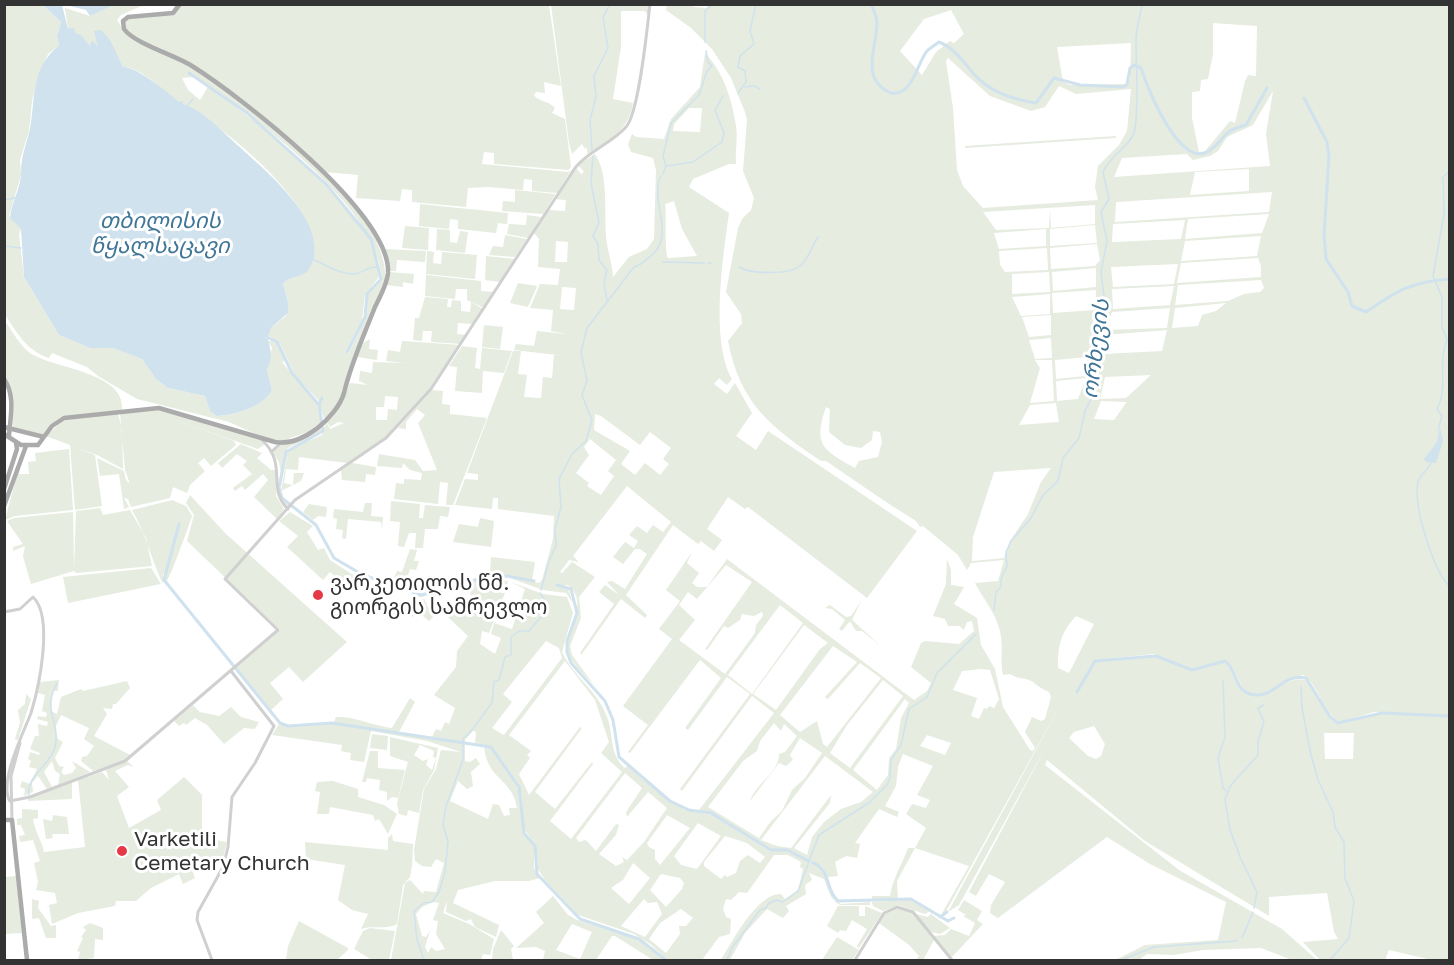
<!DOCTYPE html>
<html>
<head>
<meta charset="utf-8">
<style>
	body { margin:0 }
	#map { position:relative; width:1454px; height:965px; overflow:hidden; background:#fff; font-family:"Golos Text",sans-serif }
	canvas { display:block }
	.frame { position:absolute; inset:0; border:6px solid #333; pointer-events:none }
</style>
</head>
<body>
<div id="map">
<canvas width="1454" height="965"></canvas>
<div class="frame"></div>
</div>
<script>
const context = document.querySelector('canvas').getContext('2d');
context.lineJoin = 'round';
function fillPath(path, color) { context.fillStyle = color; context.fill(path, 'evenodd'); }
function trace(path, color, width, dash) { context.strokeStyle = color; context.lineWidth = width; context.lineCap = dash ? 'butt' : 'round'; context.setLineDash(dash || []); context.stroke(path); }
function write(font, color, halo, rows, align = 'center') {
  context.font = font + ' "Golos Text","Noto Sans Georgian",sans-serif'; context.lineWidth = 6; context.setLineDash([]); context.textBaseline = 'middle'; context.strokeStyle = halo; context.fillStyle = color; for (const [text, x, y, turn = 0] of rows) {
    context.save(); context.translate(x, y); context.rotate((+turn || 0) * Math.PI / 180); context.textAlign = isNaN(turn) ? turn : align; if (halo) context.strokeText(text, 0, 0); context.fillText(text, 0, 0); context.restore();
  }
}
fillPath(new Path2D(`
	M182,4L549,5L561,86L544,82L545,93L536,92L534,95C538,102 548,100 555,108L552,113L565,119L571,167L568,170L494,164V153L484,152L482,164L568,172L571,170L557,193L532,191V180L524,179L523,190L489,187L468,188L466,207L412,202V190L402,189L400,201L356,198L358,175L324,172L274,126L191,64L129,34L124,23L126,19L175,13Z
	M710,4L1449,5V715L1374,712L1340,722C1323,714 1319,687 1304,675C1285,677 1281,690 1266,693C1235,700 1242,671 1225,660L1191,669L1154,654L1095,660L1073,698L1096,662L1155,657L1192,671L1224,662C1237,671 1234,693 1254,695C1275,698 1284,675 1306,680L1331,720L1340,724L1382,714L1449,717V960H1432L1389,950L1385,960H1320L1303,942L1338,939L1334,932L1327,893L1269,897V916L1145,841L1047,760L1045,765L1179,870L1282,929L1317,960H1292L1261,948L1203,950L1173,955L1147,954L1139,960H1115L1145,945L1218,940L1226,902L1150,864L1107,837L998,918L990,913L991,905L1005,882L989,874L976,896L969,892L1049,741L959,905L948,912L1066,695L944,915H941L969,866L915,848L897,881L898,899L872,900V896H890C893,877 902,865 908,848H915L926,828L906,814L912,804L926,808L930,800L917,795L933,766L903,754L898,767L896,786L885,806L899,812L897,817L879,809L855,843L860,844L857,858L846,856L835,862L838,876L828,877L822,866L813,863L823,870L834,900L841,904L870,902V905H840C830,900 828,889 824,879L809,873L812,880L805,885L806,894L786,906L789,911L783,918L767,909L745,933L730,960H721C732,942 757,893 781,894L785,899L798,890L803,869L800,867L801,862L788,855H774L747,893L739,892L731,900L726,899L723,909L726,917L731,919L730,934L719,937L702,960H668L650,944L634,934L578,915L545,880L537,868L535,844L524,829L518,783L491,746L475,743L476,732L473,731L465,740V761L470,762L476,758L480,764L471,772L473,786L467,789L458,781L450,801L488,819L493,804L499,805L504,816L510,815L509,808H517C512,777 487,781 484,746L491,748L517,783L523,832L534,847V868L540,878L529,881H495L458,890L453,903L499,925L496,937L475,927L471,919L466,921L446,912L447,901L443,913L469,924L494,939L490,955L483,954L481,960H391L405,883L410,880L423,894L424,891L436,892L444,863L436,859L431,867L422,866L415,861L414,850L424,789L436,769L441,750L461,752L427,741L371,731L364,762L350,760L351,753L341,751L342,745L272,735L279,724L291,727L333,724L459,743L458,741L432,737L436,729L441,731L445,722L449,724L455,708L434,695L456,667L457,651L468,636L448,617L457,603L471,614L478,605L471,600L470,589L463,588L465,586L494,580L508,581L507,585H501V593H505L489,633L482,631L480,644L495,654L501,638L491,634L494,623L512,629L525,589L511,582L543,594L567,597L573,613L562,652C573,676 598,691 607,717C614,735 609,755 625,768L627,766L664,797L685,810L712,815L770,851H786L808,861L810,860L790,850L771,849L713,813L699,810L774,713L752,696L682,791L680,789L750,694L727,677L688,730L685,728L721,678L700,660L630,753L628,752L648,725L623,706L672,639L659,629L680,601L666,590L692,552L687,563L699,573L692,583L697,587H707L727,559L914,700L927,691L931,683L911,667L921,643L925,641L959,644L974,631L972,621L967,622L964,630L959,626H948L945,619L933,616L946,584L947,559L951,570V585L964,587L954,604L977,618L981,645L995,669L1003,707L1030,750L1033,751L1035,748L1025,732L1032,717L1041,721L1045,719L1051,697L1049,692C1042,689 1038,686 1033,682C1026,677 1018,680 1010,674L1003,675C1000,663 1003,650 1001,637C998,615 985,602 975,583L998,581L1004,560L971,563L967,570L958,555L923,526L920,527L916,521C885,502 856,481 826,461H821C771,427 740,404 728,341L742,323L741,314L726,292L738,228L742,219L751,210L754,198L743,171L747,120L745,112L731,78L712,49L691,28L666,10L667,5H694V7L706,8ZM951,10L964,34L954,43L950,41L936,52L922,75L900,51L924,19ZM1213,23L1257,26L1256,76L1248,75L1245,81L1235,123L1230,121L1205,151L1199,152L1192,118V92L1200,91L1201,80L1208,79L1213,54ZM1131,43L1130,79L1126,84L1070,85L1063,82L1057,47ZM948,58L990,96L1031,111L1045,107L1059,86L1076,94L1131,89L1127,131L1119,145L1098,166L1095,187L1098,200L983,208L963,186L957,170L953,108L946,61ZM1273,91L1266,134L1270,166L1114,177L1122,158L1187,154L1193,160L1210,156L1218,151L1227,137L1253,125ZM1249,169V191L1190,195L1195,172ZM1272,192L1269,212L1115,222L1116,202ZM1095,205V224L1051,228L1050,209L1049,228L996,230L983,212ZM1269,214L1262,233L1185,239L1188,219ZM1185,220L1181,239L1112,242L1113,224ZM1095,225L1097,243L1050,246V229ZM1046,229V246L999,249L994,233ZM1261,236L1257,256L1181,261L1185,241ZM1097,244L1100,260L1095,266L1051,269L1050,248ZM1047,248L1048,270L1005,272L1000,265L999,251ZM1258,258L1261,266V277L1177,283L1181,263ZM1178,264L1174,284L1113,287L1111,267ZM1096,268V287L1053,291L1052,272ZM1049,272L1050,292L1012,294V274ZM1261,280L1264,288L1260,292L1244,294L1228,301L1175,305L1178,285ZM1174,286L1170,305L1113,309L1112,289ZM1096,290L1095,310L1053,313L1052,293ZM1050,294V314L1021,316L1012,297ZM1226,303L1216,311L1202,315L1198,326L1172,328L1175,308ZM1170,308L1167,328L1106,330L1112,312ZM1051,315V335L1029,337L1022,317ZM1167,330L1162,351L1104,354V335ZM1051,338L1052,358L1035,359L1029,340ZM1087,357L1086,376L1056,379L1055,360ZM1035,360H1052L1054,401L1030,403L1040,368ZM1151,375L1126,398L1100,399L1105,377ZM1086,378L1078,399L1057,401L1056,381ZM1101,401L1126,402V403L1114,420L1094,419ZM1056,403L1059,422L1019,425L1030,405ZM826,407L830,409L829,432L845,445L861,448L872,440L873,431L880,432L882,442L878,457L859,461L855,468C822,450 813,444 826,407ZM1051,468L1041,482L1028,514L1010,541L1004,558L972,561L973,537L994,472ZM726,565L752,582L705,649L707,650L724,626L728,628L740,620L742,614L754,616L762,612L763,616L756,625L755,633L725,674L679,640L695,620L679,605L688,592L697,599ZM780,605L803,623L752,694L728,675ZM1076,616L1094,624L1069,673L1058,668C1058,646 1060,633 1076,616ZM804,625L828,643L820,649L776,710L753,694ZM546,641L559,648L562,658L504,735L492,728L512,702L503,694ZM833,646L857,662L825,697L828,699L860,663L881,678L827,747L823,744L817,721L800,732L780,715ZM565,661L595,700L609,742L601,753L622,772L571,839L550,821L593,764L592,762L555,809L535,792L582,728L580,727L529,795L519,774L530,758L527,755L531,751L509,735ZM981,669L990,670L999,699L994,708L989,706L987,709L984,708L979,719L971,716L977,698L953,690L962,671ZM883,680L903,696L850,768L830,753L847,725ZM905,699L909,703L901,718L896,749L889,758L888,775L877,790L853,770ZM774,723L781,731L784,724L797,736L785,752L779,754C779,773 755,784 750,801L779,763L786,766L793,760L790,755L800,738L822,753L805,778L792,790L782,811L771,821L759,838L708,807L743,761L757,751L760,741ZM1094,726L1105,744L1101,756L1096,759L1088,756L1069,738L1074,732ZM1324,733H1354L1353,759H1325ZM927,735L951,743L945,755L920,746ZM825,756L873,792L861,802L841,809L824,822L812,837L807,855L794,848L830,803L831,795L791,848L777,846L761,840ZM625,773L642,788L626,812L627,817L648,792L667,808L644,842L627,860L622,857L624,862L616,866L599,854L616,835L619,825L616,824L596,851L586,840L579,842L576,838ZM667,815L690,828L660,865L655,859V850L649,847L647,843ZM698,823L721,836L697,869L681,865L674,856ZM725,836L747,843L765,857L760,863L748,855L740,861L736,873L727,877L725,875L721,879L704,866V862ZM633,863L650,878L629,904L611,888L623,880ZM661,874L680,878L684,883L682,889L666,907L650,890ZM644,899L648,903L657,902L662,914L645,937L621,926ZM433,902L439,903L433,920L438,921L436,934L445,949L436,951L431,947L428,953L425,947L430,931L426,937L422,936L416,914L422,907ZM681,909L693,918L686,926H679L680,934L666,953L649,939L660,923Z
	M4,5H43L61,22L57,36L59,45L48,54L37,80L32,101L29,131L20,160L21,175L9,216L21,229L19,234L24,277L59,335L90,348H113L142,359L156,379L168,388L205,396L210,410L217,416C234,415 264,407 272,390L267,369L272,348L268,341H275L285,361L282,362L317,404L321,422L307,432L280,442L262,437L229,422L137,399L98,376L87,367L52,353L49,358C26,350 18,334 5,315Z
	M114,5H144L121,15L117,20C121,25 123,31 128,35C144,47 168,52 185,63C239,99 391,208 385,278C371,318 355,358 340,398C337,406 332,415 324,419L318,400L295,375L280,344L268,335L271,328L286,316L288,302L283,284C294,272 310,280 314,256C320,210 247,148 212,123C201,115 178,104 171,97C159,86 139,67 123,67L118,57L104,61L68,29L65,8L90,16ZM191,73C250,115 378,203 382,280L367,296L365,320L348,354L345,352L362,320L365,295L379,277C376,265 375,247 368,237C329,176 266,128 208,87L200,100L188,90L182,78L193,77Z
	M551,5H650L648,16L645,11H621V47L613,99L633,103C629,130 610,140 587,154V147L585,149L582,144L572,154L569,143Z
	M705,53C724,73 732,100 736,126C738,138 735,151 736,164H729L693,179L689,187L729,213C723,256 710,340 732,379L727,385L719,378L714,384L727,394L735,383L752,413L736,436L756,450L768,431L917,531L867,598L748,507L745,509L728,497L707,529L722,540L714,551L701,541L698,544L673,525L626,595L647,615L645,618L621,599L582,654L580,653L614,604L599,592L605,585L619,595L607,582L612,581L625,589L647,554L640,549H635L623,564L613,557L625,542L634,548L638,541L629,535L637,526L647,533L653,525L663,532L671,522L627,486L573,556L579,562L569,560L560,572L562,573L572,562L595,577L579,597L581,618L570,646L572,655L594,685C586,676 571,664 568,652C564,631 591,603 568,585L557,586L568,588L573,603L566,593L543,590L510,578H499L421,597L417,596L493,575L539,583L542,580L553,539L554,516L498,509V498H493L492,509L455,505L465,479L478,480V474L467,473L513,351H521L518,374L527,375L524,397L541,398L543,377L552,378L554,355L566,356L514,350L516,344L534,346L537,331L567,334L551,331L553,310L530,308L540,284L558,285L560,269L538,267L539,239L534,233L548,210L565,211L566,200L555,199L576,168L581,174L584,172L578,165L595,154C609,174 604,213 606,236C607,249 612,263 613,277L629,257L647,249L654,239L656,170L653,158L631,152L628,144L632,134L636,137L664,139L671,119L700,87ZM689,108H702L700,132L673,131L674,124ZM674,201L682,229L697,256L668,258C664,251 667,217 665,204ZM556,241L568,242L567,262H555ZM562,287L576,288L574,310L560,309ZM595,414L601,416L640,445L650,432L671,448L663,459L669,464L660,475L645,463L635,475L621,464L630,451L594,430ZM590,439L616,460L608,471L614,476L601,495L587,486L589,483L576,473L589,455L584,447Z
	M1116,136V138L965,148V146Z
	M515,190L555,194V195L543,214L502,211L503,201L515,202Z
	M420,204L508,213L507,224L498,223L496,233L458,229V220L450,219L449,229L419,226Z
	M527,215L541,217L528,238L507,234L509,224L526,225Z
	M405,226L429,228L428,250L402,248Z
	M437,229L450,230V242L457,243L460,231L468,232L465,253L436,250Z
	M505,235L527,239L515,257L489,255L493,246L503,247Z
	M383,249L426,251L425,262L397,260L396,271H389Z
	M427,251L434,252L433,263L441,264L442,252L477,255L475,279L426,274Z
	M486,256L515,259L500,282L485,280Z
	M389,272L414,274L413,284L403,282V287L386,285Z
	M426,275L481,281V291L494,292L484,308L467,300V289H456L455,299L425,296Z
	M518,283L537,286L528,307L510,303Z
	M425,297L448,299L447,307H451L452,300L461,301V311L470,312L471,302L483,309L474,324L458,323L457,334L467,335L461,344L431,342L432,331H423L422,341L413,340L415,318H419Z
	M4,320C12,330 20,346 30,353C54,369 126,372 122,410L61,418L42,436L13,427L12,398L5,377Z
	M484,325L503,327L500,349L482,347Z
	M370,339L369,349L378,350L377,360L357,357L363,343Z
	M402,341L461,345L429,390L384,439L347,463L299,457L298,470L286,469L284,483L293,485L294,473H304L301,481L281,491L288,450L322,435L326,422L330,429L344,423L338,422L330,427L326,421L340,406L350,383L368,385L359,381L360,371L372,373L373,362L405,363L386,361L388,350L400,352ZM385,396L398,397L397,410L388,409L387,420H376V407H384Z
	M462,346L477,348L475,368L480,369L482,348L512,351L504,373L483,371L482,393L455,391L457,367L449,366Z
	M432,390L443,391L442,404L450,405V414L487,418L453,505H446L448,483L440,482L438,504L394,499L396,483L404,484V479L421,480L422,473L410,470L403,463L402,468L377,466L379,454L415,460L423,471L437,470L418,423L425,415L417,409L406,422V429L398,428Z
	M160,409L258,439L265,444L258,449L159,414L234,441L236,445L211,466L204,458L198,463L205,471L190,485L187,493L173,487L170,498L131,507L128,499L124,498L129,507L124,509L119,474L100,476L97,458L124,471L126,480L130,484L125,470L120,413Z
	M118,413L122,430L123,469L97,455L74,447L95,455L102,506L75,510L70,445L46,436L64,419Z
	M322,424L321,433L288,448L284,454L279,491L283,501L294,509C270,501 285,481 279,463C278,459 274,456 273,451C284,441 308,433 322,424Z
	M241,444L262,453L257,458L271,470H278L276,496L284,509L277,519L254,497L268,480L263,474L245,490L242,486L235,491L233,488L252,474L243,465L247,461L237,454L222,468L218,463Z
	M69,449L73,510L15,516L5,520L20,463L19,474H29L28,462L36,461L35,453Z
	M352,463L376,467L375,475L366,474L365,482L342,480L341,470Z
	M190,495L226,534L347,642L303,682L289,667L270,683L283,699L271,710L236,668L280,630L187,541L194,515L186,503Z
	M172,500L186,506L192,516C189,525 170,579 166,582L163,572V584C151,559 146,534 132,510Z
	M391,501L420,504L419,518H423L425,505L450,507L448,517L440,516L438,529H425L423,548H415L416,533H409L404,547L398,546L400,522L390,521Z
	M365,503H372L371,516L383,517L382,530L381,522L348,519L346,539L342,538L343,530L336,529L337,519L333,518L334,509L363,512Z
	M309,504L327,507L326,517L318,516L313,520L303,512Z
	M100,508L103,515L130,510L146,538L152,566L76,573L74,571L31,584L23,556L25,546L13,551V547L23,544L7,521L14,518L73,512L74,570L76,511Z
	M290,512L313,526L307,532L318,550L324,548L330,560L356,577L340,598L332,591L341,582L330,572L323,580L287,547L298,536L279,521Z
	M480,518L494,521L491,547L453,542L459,524L478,527Z
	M410,549L417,550L414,561H419L416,570L410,569L407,578L411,580L407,589L392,582L397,571L402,572Z
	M491,557L535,562L532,580L499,573L490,574Z
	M151,568L161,584L68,603L63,577Z
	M414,599H424L433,617L429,621L418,612L413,617L405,610Z
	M861,601L852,620L881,646L862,631H856L850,621L842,631L839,629L845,620L832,609L825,608L830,605L846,617L851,616Z
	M59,680L58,691H54L50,703L52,704L51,711L57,714L61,697L81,689L83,691L127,681L130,688L116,704H113L112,709L103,708L107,714L94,736L130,755L121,762L93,771L81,761L82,757L87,756L94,746L84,739L89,728L61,715L55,728L58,739L63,742L55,758L59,766L64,767L61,772L64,775L72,773L76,768L72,761L90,772L58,785L60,774L55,771L52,761L44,772L52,787L47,789L38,776L32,783L33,792L24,796L25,789L20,787L22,781L30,784L37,769L29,767L31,761L28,759L30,752L39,755L40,753L30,749L35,736H39L38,724L47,726L48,722L37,719L38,716L46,717L47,713L42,711L45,695L38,693L40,682Z
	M26,694L31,699L18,740L15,739L20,722L18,710L25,704Z
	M410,698L415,702L399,732L334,722L336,717C359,717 369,725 392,728Z
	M193,705L200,712L219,716L231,707L241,717L259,722L255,729L244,728L224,744L207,725L195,718L186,725L184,723L179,726L174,721Z
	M372,734L388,736L387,750L370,748Z
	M390,737L438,748L434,770L423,790L419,813L408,810L407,816L399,814L397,803L408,762L390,756ZM420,745L434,751L433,757L436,758L432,770L426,765L428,759L423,761L414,755Z
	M370,751H378V768L405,770L398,798L392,797L387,801V792L379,790L380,780L367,778L366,782H362Z
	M127,761L134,767L128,765L115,771L129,787L117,796L129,828L161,810L157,800L184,777L202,795V838L227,842L222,863L187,857L195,878L183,884L179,874L151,888L136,901H116L115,906L78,913L52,924L49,905L57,903L55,893L36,890L38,882L34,863L40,861L33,840L20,842L19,836L25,835L21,825H17V819L22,818V809L38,810V818L33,819C35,832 42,841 44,852L85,847L78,780L102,772L109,780L106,770Z
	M333,781L358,789V797L384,805L397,814L388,834L379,819L375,821L373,815L330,807L329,814H317L320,792L315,791L317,782Z
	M72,782V799L28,801V798Z
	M53,815L67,817L69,834H52L53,838L46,839L43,819L52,821Z
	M392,834L393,841L413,844L412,866L410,877L403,885L397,924C387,930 372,925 361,929L368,914L352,910L338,900L345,865L306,859L305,842L388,850V838Z
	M16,876L22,933L5,934V877Z
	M553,896L568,915L577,920L637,939L665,960H653L615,936H612L596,960H543L545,951L536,947L516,948L544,923L536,912ZM572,924L592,932L580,959L556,950Z
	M32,899L39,901L38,908L51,926L56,925V938H46L39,918L32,919Z
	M910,900L930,911L925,914L898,905L883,911L873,906L872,902Z
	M964,900L982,911L977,920L983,924L951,958L933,936L945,935L951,929L969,936L975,923L963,916L966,915L958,910Z
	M838,906H859V916H865V906L882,913L859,948L857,946L867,929L852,920L846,931L840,930L838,933L827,926Z
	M897,908L912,912L934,940L923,960H916L919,956L909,945L879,923L884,913Z
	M932,913V915L950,928L940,934L931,932L916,914L928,917Z
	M299,921L348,948V950L337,960H286L288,946Z
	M90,923L103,928V940L95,939L94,958L78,960L80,952L77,951L83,938L81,937L86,930L83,927Z
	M370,928L395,931L389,960H372L354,949L363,931Z
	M501,930L514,946L511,949L513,960H492L493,949Z
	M837,937L859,950L852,960H822Z`), '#e6ecdf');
fillPath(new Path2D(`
	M43,5H62L68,29L74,28L75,33L81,35L90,46L92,40L98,47L94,31L101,30L110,40L123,67C136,66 170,94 179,102L183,101V104C200,109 218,127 231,139C258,165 322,213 314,257C308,283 294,271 283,284L288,302V313L271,328L268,337L263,336L268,339C271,352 273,357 267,369L272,390C264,407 234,415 217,416L210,411L205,396L168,388L156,379L142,359L113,348H90L59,335L24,277L21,229L10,218C11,204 21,187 21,173C21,157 26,145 30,129C36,96 30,70 59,45L57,36L61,22Z
	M66,5H114L90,16L86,10Z
	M1440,428L1443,441L1436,463L1426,462L1424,459L1437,442Z`), '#cfe2ee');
trace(new Path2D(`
	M705,42V11L713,4
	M745,87L754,86L760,89
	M738,93L746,82L745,71L738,67L740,56L754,44L750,31L756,4
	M186,107L193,99
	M592,150L590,120L596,97L594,76L608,48L603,17L610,4
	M593,156L591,183L599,223L593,236L598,244L599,260L607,270L604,283L607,301
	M666,166L663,156L671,123L699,95L707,71L712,66L708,62L706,51
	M663,174L666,166L693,162L722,142L724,133L715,110L723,96
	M4,200L15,198
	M4,246L21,248
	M312,259C325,264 340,275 355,274C364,272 368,266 378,267
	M663,262L704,263
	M708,263H711
	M739,267C750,274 789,275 800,266C808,260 812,246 818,237
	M1438,430L1442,416L1437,409C1449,387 1437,362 1447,340L1442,327V297L1433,276L1444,214L1443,177L1450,171
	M1431,463C1428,470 1420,475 1418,482C1413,506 1433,570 1450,587
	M541,590L549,561L556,546L555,529L561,507L559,479L572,454L586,441L592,420L582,395L587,381L581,352L587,328L634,267C642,265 647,259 653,254C675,234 649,199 661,176
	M994,610L996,592L1001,587V579L1007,566L1006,552L1011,541L1031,518L1043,495L1058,481L1063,458L1079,438L1085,411L1091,399L1096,373L1095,337L1105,304L1101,272L1107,241L1101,212L1109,199L1103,172C1110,155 1132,146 1135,129C1139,99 1136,70 1136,41C1136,28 1140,17 1142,5
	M1223,681L1225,737L1218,758L1223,788L1226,791
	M1301,687L1302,708L1311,755L1318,780L1333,812L1335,827L1344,842L1345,878L1354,901L1349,938L1330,960
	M29,796C25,776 51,765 55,747C61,720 41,713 57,683
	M1254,908L1257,892L1241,859L1230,830L1225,799L1231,785L1258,755V741L1264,722L1258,708L1264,705
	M1242,938L1253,912
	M424,960L417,940L414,911L424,903L432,902L439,892L445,872L448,841L443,825L446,806L463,760V739C476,728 482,715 492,703L494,682L499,680L505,657L511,655V637L519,631H529L546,611L548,604L540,593
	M727,960L732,948L760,910L766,908L769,903L777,900L783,902L798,891L819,835L870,802L887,785L890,778L891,760L901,745L909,709L927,697L937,673L976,634
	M1121,960L1154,947L1237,941`), '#cfe2ee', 1.5);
trace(new Path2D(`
	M871,4C874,11 877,17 877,23C877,47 859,79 891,93C913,96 916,65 927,51C930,48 935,45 939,42C954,48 963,61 973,73C989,92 1012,99 1036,103L1054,78L1080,85L1124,87L1127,84L1130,68L1134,65L1141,68C1147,86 1179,170 1209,151C1227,139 1219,132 1246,125L1267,88
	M174,5V4
	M189,73L247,113L326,184L371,239L381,279L367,294L365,317L347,352
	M1304,98L1327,142L1329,156L1324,235L1326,259L1348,292L1352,306L1366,312C1398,290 1411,282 1450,279
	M263,335L277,342L292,373L319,405L323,431L286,452L279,488L282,498L316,525L334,558L363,575L421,595L496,574L534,581
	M319,405L322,398
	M179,524L164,580L280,723L288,726L332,723L491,747L519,787L524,833L535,846L537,874L580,919L639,939L666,960
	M557,585L571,589L577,613L567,641V652L571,663L605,701L613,720L619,757L670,801L689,810L711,813L771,850H787L809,861
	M1077,692L1095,661L1156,656L1192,670L1225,661C1237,669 1234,689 1250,694C1273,701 1283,672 1306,678L1330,717L1338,723L1382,713L1450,716
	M813,863C831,869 825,890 838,901L911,899L948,921L954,918
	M940,917L947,912`), '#cfe2ee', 3);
trace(new Path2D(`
	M261,439C289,464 266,488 288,509
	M271,452L281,443
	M4,612L20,609L33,597C54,617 39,687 31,713C23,734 0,779 9,800
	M10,801L30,797L125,761L278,630L225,579L295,500L386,438L431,389L575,168C588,151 611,144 626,127C639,113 647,29 650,4
	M12,820L11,776L20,743
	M212,960L197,920L198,912L223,867L228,847L232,797L255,763L274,726L231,671
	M855,960L884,913L897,907L913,912L952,960`), '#d0d0d0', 3);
trace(new Path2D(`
	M4,379C16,396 10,418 9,436
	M4,427L44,437
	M4,434L21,445H38
	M38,445L52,426L64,418L159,408L275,442C302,447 337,417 344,393C351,363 364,335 375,307C380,297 387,284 388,273C392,214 240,96 192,66C175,55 135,44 124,29L123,21L128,17L173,13L180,4
	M4,489L17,449L16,443
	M4,506L26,446
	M4,820H12L27,960`), '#ababab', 4.5);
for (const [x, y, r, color] of [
	[318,595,6,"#e63946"],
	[122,851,6,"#e63946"]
]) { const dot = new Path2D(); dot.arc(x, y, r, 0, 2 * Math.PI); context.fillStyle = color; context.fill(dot); trace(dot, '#fff', 2); }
write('21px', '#333', '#fff', [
	["ვარკეთილის წმ.",330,583],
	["გიორგის სამრევლო",330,607],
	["Varketili",134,839],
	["Cemetary Church",134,863]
], 'left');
write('italic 22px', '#3f7597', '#fff', [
	["თბილისის",160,221],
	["წყალსაცავი",160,246],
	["ორხევის",1096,349,-83]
]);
</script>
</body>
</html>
